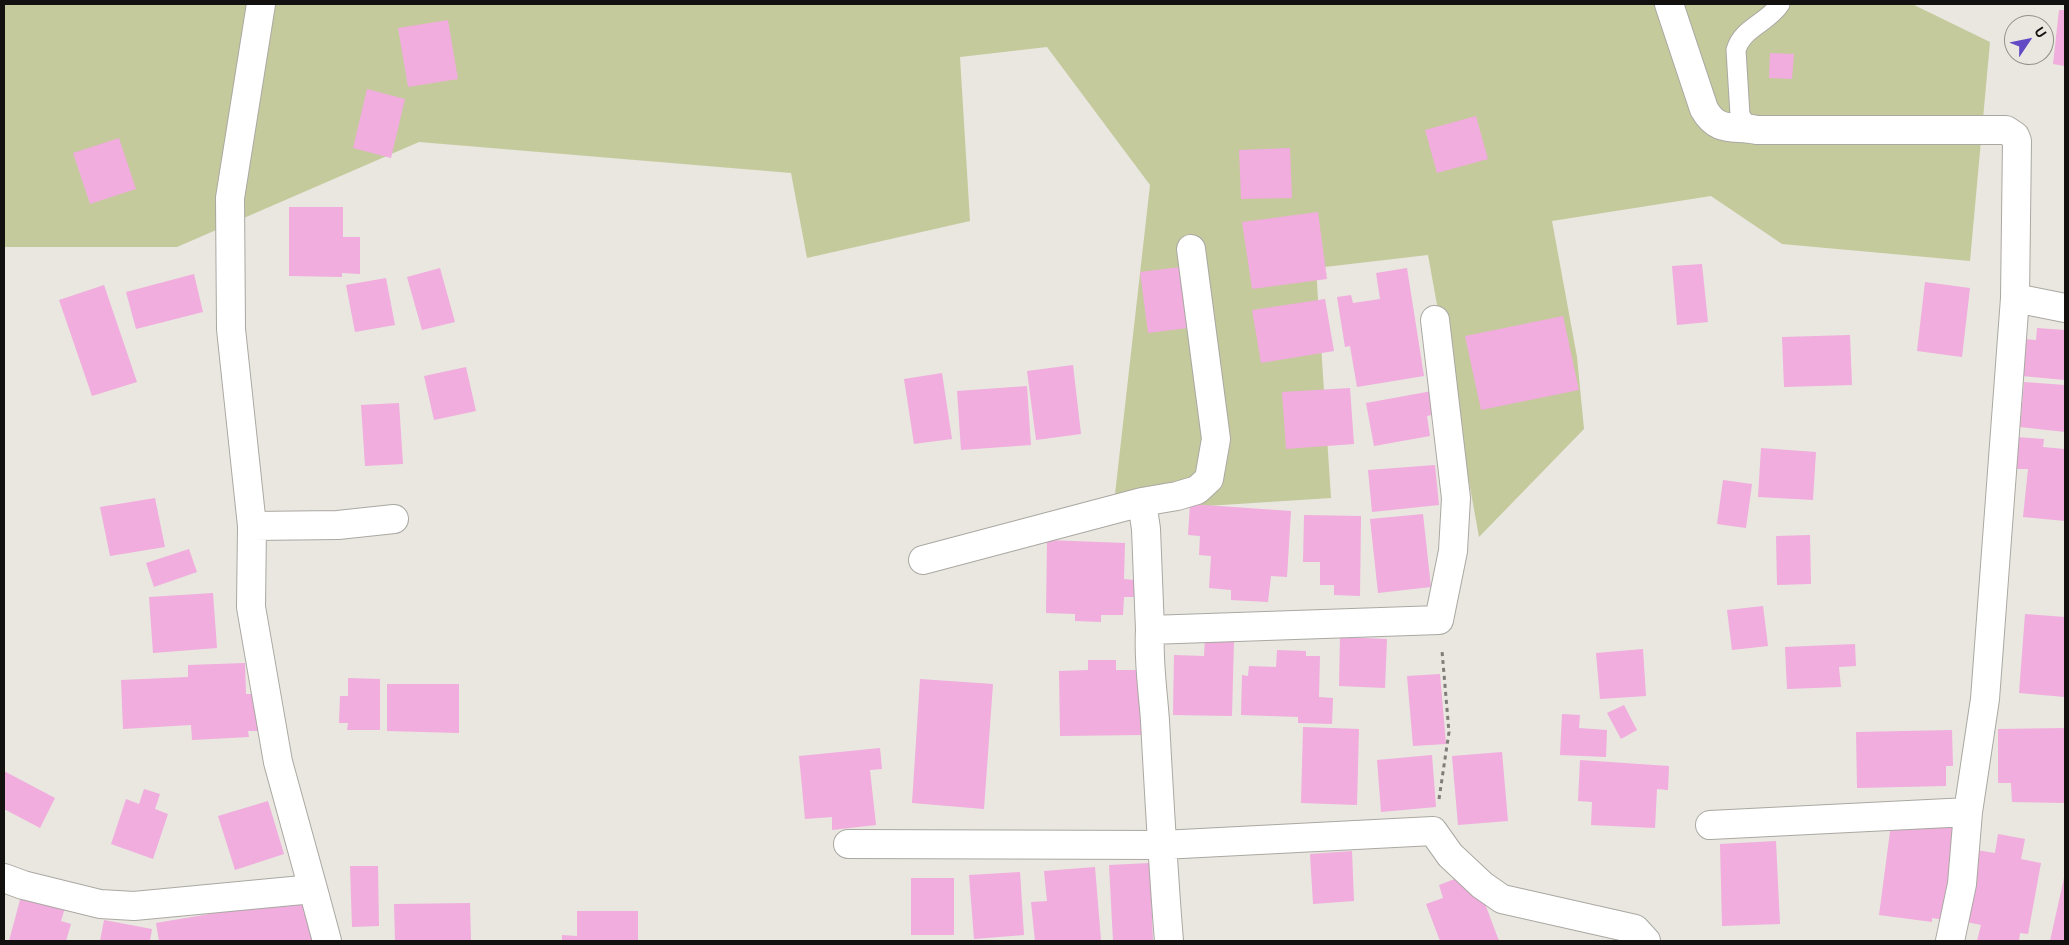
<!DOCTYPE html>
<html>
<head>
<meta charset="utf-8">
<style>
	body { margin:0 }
	#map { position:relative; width:2069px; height:945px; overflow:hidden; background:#e9e7e0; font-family:Ubuntu,sans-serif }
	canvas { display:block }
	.frame { position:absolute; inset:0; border:5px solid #12110f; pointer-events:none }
	.north { position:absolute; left:2004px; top:15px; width:50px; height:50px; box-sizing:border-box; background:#e9e7e0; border:1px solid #93918c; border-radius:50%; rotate:56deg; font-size:14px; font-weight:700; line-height:20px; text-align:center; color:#12110f }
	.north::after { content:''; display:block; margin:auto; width:18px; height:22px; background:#614ac3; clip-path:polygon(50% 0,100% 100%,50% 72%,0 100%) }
</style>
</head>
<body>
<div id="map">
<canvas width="2069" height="945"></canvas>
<div class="frame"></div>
<div class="north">U</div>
</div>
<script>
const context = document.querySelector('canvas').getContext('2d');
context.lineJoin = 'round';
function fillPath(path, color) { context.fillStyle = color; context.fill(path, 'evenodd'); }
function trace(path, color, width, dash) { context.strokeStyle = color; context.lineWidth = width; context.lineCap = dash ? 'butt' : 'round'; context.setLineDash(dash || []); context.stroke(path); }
fillPath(new Path2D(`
	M4,4H1912L1990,42L1970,261L1782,244L1711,196L1552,221L1577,357L1584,429L1479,537L1428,255L1316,268L1331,498L1113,512L1150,185L1047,47L960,57L970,221L807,258L791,173L419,142L177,247H4Z`), '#c5ca9c');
fillPath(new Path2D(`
	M2059,10H2065V66L2053,64Z
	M448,20L458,79L408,87L398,28Z
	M1770,53L1794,54L1792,79L1769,78Z
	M367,89L405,99L391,158L353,148Z
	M1476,116L1488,159L1437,173L1425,130Z
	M119,138L136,189L90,204L73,153Z
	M1290,148L1292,198L1241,199L1239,150Z
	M289,207H343V237H360V274L342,273V277L289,276Z
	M1318,212L1327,279L1252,289L1242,222Z
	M1702,264L1708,322L1677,325L1672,266Z
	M1188,266L1196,327L1148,333L1140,272Z
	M440,268L455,322L422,330L407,277Z
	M1407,268L1424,376L1357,387L1350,346L1345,347L1337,297L1351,295L1353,303L1380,299L1376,273Z
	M194,274L203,312L136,329L126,292Z
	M386,278L395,325L355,332L346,285Z
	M1925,282L1970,288L1962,357L1917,351Z
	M104,285L137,382L92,396L59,300Z
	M1325,299L1334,351L1261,363L1252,310Z
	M1563,316L1579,390L1481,410L1465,336Z
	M2037,328L2065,330V380L2022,376L2024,339L2036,340Z
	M1850,335L1852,385L1784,387L1782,337Z
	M1073,365L1081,434L1036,440L1027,371Z
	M466,367L476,411L434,420L424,376Z
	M942,373L952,439L914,444L904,379Z
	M2024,382L2065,385V432L2020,427Z
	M1027,386L1031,445L961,450L957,391Z
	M1350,388L1354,444L1286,449L1282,392Z
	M1432,391L1436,414L1427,416L1430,436L1374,446L1366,403Z
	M399,403L403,464L365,466L361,405Z
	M2016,437L2044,439L2043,447L2065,449V521L2023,517L2028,469H2013Z
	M1761,448L1816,452L1813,500L1758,497Z
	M1435,465L1439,505L1372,512L1368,470Z
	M1723,480L1752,484L1746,528L1717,524Z
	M155,498L165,547L110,556L100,507Z
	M1190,504L1291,511L1287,577L1271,576L1268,602L1231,600V590L1209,588L1211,556L1199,555L1200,536L1188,535Z
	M1423,514L1431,587L1378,593L1370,519Z
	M1304,515L1361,516L1360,596L1334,595V585H1320V562H1303Z
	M1810,535L1811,584L1777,585L1776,536Z
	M1047,540L1125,543L1124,579L1134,580V597H1124L1123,615H1101V622L1075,621V614L1046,613Z
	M189,549L197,572L154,587L146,563Z
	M213,593L217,648L153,653L149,597Z
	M1763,606L1768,646L1732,650L1727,610Z
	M2025,614L2065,617V697L2019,693Z
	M1340,637L1387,639L1385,688L1339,686Z
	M1205,638L1234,639L1232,716L1173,715L1174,655L1204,656Z
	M1855,644L1856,666L1839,667L1841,687L1787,689L1785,647Z
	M1643,649L1646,696L1600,699L1596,653Z
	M1277,650L1306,651V656H1320L1319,697L1333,698L1332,724L1298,723V717L1241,715L1242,675L1248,676L1249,666L1276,667Z
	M1088,660H1116V670H1141L1142,735L1060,736L1059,671L1088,670Z
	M245,663L246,694H257L260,731H248L249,737L192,740L191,725L123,729L121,680L188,677V665Z
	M1440,674L1446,744L1413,746L1407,676Z
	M348,678L380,679V730H347L348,723H339L340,696H348Z
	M920,679L993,684L984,809L912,803Z
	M387,684H459V733L387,731Z
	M1624,705L1637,730L1621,739L1607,713Z
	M1562,714L1580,715L1579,728L1607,730L1606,757L1560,755Z
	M1303,727L1359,729L1357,805L1301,803Z
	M2065,728V803L2012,802L2011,783H1998V729Z
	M1952,730L1953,766H1946V786L1857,788L1856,732Z
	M880,748L882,769L870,770L876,825L832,830V817L805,819L799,756Z
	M1502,752L1508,821L1458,825L1452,756Z
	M1432,755L1436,807L1381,812L1377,760Z
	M1580,760L1669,766L1668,790L1657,789L1655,828L1591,825L1592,802L1578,801Z
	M4,771L55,798L40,828L4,809Z
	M144,789L160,794L155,809L168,814L153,859L111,844L126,799L139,804Z
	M268,801L284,854L235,870L218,816Z
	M1891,824L1958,825L1945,920L1932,918V922L1879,915Z
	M1998,834L2025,839L2021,859L2041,863L2028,934L2020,933L2019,941H1977L1981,925L1962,921L1976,850L1995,853Z
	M1776,841L1780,924L1722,926L1720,844Z
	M1352,851L1354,901L1313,904L1310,854Z
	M1150,863L1153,941H1113L1109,865Z
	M350,866H378L379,926L352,927Z
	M1095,867L1101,940L1035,941L1031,902L1047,901L1044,871Z
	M1020,872L1024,935L974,939L969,875Z
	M1465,875L1478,885L1499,941H1440L1426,904L1443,898L1439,885Z
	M911,878H954V935H911Z
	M2064,878L2065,941H2050Z
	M21,896L65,908L61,921L71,924L66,941H9Z
	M304,898L312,941H159L156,923Z
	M470,903L471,941H395L394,904Z
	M577,911H638V941H562V935L577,936Z
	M104,920L152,929L150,941H100Z`), '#f0addd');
const lane = new Path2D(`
	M1748,128L1740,115L1736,50C1743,27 1768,23 1780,4`);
const street = new Path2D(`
	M1669,4L1704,109C1718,134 1734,125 1757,130H2006L2015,136L2017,141L2015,298L1985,699L1968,812L1962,884L1950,941
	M2015,298L2065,308
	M252,526L231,329L230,198L261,4
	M923,560L1142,502
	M1150,630L1146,529L1142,502L1177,496L1197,490L1209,479L1216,439L1191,249
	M1710,825L1968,812
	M848,844L1162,845L1433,831L1450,855L1482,885L1502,899L1635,929L1646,941
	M4,878L23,885L100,904L134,906L313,889L327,941
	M313,889L278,762L251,607L252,526L338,525L394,519
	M1169,941C1163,868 1159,795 1155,721C1153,691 1148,661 1150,630L1439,620L1453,551L1456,498L1435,320`);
trace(lane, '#aaa8a2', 21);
trace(street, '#aaa8a2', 30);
trace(new Path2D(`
	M1439,799L1449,732L1442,651`), '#7f7d79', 3, [4, 4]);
trace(lane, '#fff', 19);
trace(street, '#fff', 28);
</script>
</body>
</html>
